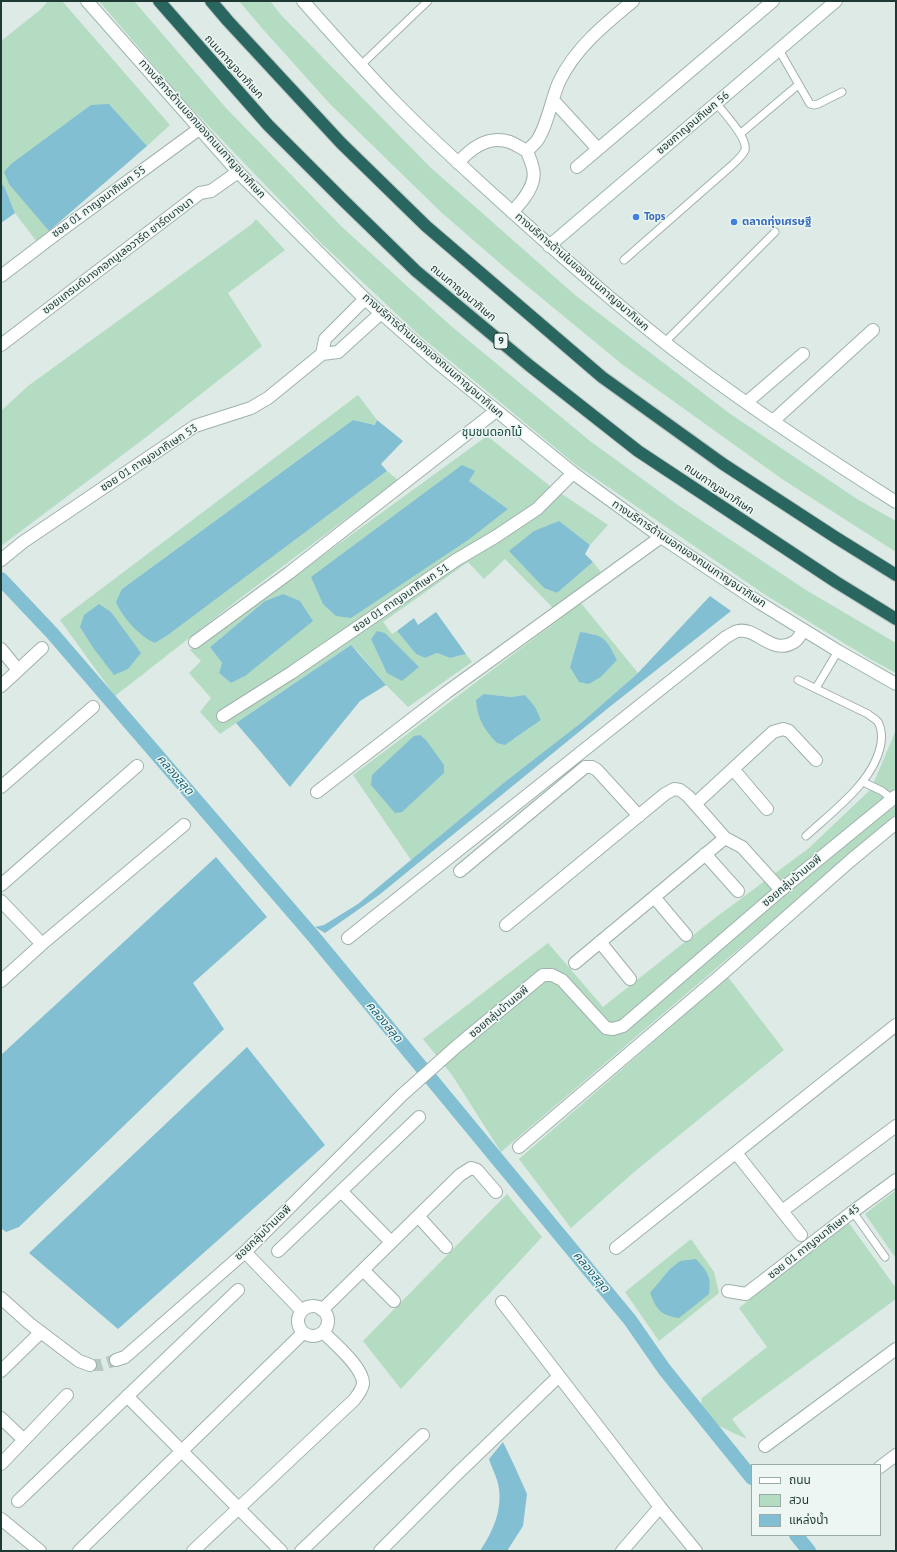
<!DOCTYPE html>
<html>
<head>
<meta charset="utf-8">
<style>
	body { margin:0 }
	#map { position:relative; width:897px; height:1552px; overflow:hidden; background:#ddeae5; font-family:"PT Sans","Noto Sans Thai",sans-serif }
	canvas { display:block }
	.frame { position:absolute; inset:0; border:2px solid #1e3934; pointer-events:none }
	.legend { position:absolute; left:751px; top:1464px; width:130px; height:72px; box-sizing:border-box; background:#edf6f3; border:1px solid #9aaaa7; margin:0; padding:5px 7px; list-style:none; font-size:12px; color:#1e3934 }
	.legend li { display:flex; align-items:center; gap:8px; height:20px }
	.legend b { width:20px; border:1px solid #9aaaa7 }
</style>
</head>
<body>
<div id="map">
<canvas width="897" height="1552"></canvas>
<div class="frame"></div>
<ul class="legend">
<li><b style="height:5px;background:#fff"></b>ถนน</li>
<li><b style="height:11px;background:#b4dcc2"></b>สวน</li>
<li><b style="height:11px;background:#82bfd2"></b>แหล่งน้ำ</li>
</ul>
</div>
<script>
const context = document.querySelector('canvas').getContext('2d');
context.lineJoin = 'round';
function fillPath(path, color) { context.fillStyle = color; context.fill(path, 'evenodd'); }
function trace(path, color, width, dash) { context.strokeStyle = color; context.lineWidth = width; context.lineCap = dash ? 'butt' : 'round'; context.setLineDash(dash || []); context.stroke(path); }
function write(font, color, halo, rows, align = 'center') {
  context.font = font + ' "PT Sans","Noto Sans Thai",sans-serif'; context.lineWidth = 3; context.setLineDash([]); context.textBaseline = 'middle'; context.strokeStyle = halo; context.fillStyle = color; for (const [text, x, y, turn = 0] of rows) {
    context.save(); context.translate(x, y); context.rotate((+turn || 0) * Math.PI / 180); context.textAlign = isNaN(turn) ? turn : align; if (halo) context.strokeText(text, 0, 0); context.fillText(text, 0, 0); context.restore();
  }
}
fillPath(new Path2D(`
	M48,1H62L170,125L147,146L109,104L32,209L49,231L37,242L15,213L4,186L1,184V41L40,10Z
	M99,1H134L226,108L342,227L451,326L590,441L678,505L806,590L896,643V673L870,659L767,596L576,465L419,335L320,242L179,95Z
	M239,1H270L282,16L430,167L575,295L729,413L857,499L896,521V552L782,479L623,365L510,272L442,213L330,104L261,27Z
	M256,219L285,250L228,293L262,346L145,438L1,546V411L28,386L252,224Z
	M358,395L377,420L376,425L353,420L122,589L155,643L168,635L387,471L398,480L243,596L115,696L60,620Z
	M487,436L550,486L608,525L590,545L558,521L510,551L544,588L557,593L593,562L601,572L553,608L505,559L484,579L468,562L383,622L392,634L397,631L416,654L425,658L437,653L450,658L466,654L472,662L408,707L386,685L359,653L351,645L220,734L200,712L211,698L189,673L201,661L190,650L285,583ZM469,481L508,509L311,577ZM283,594L245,676L231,683L219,673L222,663L210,647L265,601Z
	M581,603L638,673L582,722L506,781L411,860L353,775ZM580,632L594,634L617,660L601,677L589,684L570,667ZM484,694L511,697L525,695L541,720L514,739Z
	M896,730V815L501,1152L452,1075L423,1039L548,943L603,1007L715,918L809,848L871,789Z
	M728,977L784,1050L634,1172L571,1228L519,1159Z
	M896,1190V1256L895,1257L865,1214Z
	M507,1194L542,1237L401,1389L363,1341Z
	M848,1222L896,1288V1299L732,1419L747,1439C731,1431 696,1421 702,1398L767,1347L739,1308Z
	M691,1239L714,1272L719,1293L659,1341L625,1292Z`), '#b4dcc2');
fillPath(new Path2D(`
	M109,104L147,146L49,231L9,184L4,172L11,164L91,105Z
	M1,184L4,186L15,213L1,223Z
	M353,420L375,425L377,420L403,441L381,464L387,471L168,635L155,643C139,636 123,618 116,602L122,589Z
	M462,465L475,471L469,481L508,509L468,540L351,618L336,616L323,604L311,577Z
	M559,521L590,545L585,554L593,562L557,593L544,588L509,551L534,531Z
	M283,594L300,601L313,621L245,676L231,683L219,673L222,663L210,647L265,601Z
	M710,596L731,611L607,709L379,895L325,933L315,927L324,925L358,904L506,781L582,722L638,673Z
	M99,604L111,612L141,653L128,669L114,675L94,649L80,627L84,615Z
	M436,612L466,654L450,658L437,653L425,658L416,654L397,631L414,618L418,625Z
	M377,631L385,633L419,667L402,681L387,673L371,639Z
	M580,632C605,635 606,639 617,660L601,677L589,684L579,682L570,667Z
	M351,645L386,685L360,701L290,787L260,751L236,723Z
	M484,694L511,697L525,695L535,707L541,720L505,745L497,743C484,729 478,720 476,700Z
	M420,735L426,740L444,765V773L402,812L395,813L371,785L372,775L414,736Z
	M216,857L267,917L193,983L224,1029L19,1227L6,1232L1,1228V1055Z
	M247,1047L325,1145L118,1329L29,1253Z
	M696,1259C707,1271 712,1277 709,1294L679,1318C660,1315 657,1310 650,1293L670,1269L680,1261Z
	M503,1442L514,1465L527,1494L523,1526L507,1551H480C492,1533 502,1512 499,1489C498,1479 492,1469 489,1459Z`), '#82bfd2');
trace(new Path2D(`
	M1,579L52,633L314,937L630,1320L664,1369L752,1478
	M796,1535L809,1551`), '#82bfd2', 14);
trace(new Path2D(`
	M90,1365H101L116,1360`), '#b7c7c2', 12, [12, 6]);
const lane = new Path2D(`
	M779,50L810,104L814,105L818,104L842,92
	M361,65L428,1
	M740,134L798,85
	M624,260L730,167C735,162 742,157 745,150C748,138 724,113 716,103
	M665,342L775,232
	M798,680L868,714C871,717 876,719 878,722C882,729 882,736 881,743C875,781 833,811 806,836
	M816,688L838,651
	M863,782L882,791L892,799
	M853,1212L885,1257`);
const street = new Path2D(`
	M553,100L598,149
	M527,151C530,148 533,145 536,142C547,128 551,100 559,82C575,48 605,24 633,1
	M458,163C471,148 489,135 510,142C515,144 521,148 527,151C529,157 532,163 533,169C537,184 522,202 512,212
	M577,167L773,1
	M1,276L56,234L199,129
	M1,345L200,193L211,191L238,172
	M322,354L325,339L365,299
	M747,402L803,354
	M773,421L873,330
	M1,560L23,542L195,426L251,408L268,398L322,354L338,352L381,313
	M195,642L289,573L496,411
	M1,649L18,670
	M1,686L42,648
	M223,716L291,673L456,560L495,537L537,509L573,473
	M733,769L767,809
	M1,787L93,707
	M317,792L447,692L661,537
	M695,804L773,732L783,729L789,731L816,760
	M705,854L738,891
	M460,871L585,767H592L597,770L639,816
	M1,885L137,766
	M654,897L686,935
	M1,901L42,944
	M506,925L665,794L674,789L680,790L688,796L725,838L742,847L781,890
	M348,938L726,637C730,635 734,632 738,631C757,627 772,656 794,642C798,640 801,634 803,630
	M600,942L630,979
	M575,963L725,838
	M1,981L42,944L184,825
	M519,1147L721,975L850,861L896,823
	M736,1153L801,1235
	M341,1191L391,1242
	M782,1211L896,1126
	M418,1216L446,1247
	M616,1248L896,1025
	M278,1251L419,1117
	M245,1252L302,1311
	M363,1270L394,1301
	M728,1291L746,1294L851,1213L896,1180
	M1,1298L30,1324L79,1361L90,1365
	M502,1302L559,1376
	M298 1321a15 15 0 1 1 30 0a15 15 0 1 1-30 0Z
	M322,1310L460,1175L471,1168L477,1170L496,1192
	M116,1360L125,1357L245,1252L402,1095L457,1046L543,975H552L562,980L606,1028L613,1029L623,1026L781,890L896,796
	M1,1371L41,1332
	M127,1396L281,1551
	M1,1418L24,1440
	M765,1446L896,1349
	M1,1464L67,1395
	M880,1467L896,1455
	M18,1501L238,1290
	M1,1519L40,1551
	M79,1551L303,1333
	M193,1551L354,1400C358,1395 362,1390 363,1384C364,1368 334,1343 323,1332
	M301,1551L423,1435
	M380,1551L457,1474L559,1376L660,1507L696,1551
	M622,1551L660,1507`);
const secondary = new Path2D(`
	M87,1L238,172L365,299L438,363L573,473L661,537L760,603L838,651L896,684
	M303,1C333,35 363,69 395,102C428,136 463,167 498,199C552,248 607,297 664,342C738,400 817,452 896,502
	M549,246L836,1`);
const highway = new Path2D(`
	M159,1L268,125L343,200L416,271L530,366L638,451L836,582L896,619
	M211,1L228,21L341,143L426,226L602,377L723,464L835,537L896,575`);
trace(lane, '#a0b1ac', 9);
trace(street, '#a0b1ac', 14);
trace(secondary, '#9cb6ae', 14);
trace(highway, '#bcc4c2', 14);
trace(lane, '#fff', 7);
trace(street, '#fff', 12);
trace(secondary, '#fff', 12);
trace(highway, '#29665f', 12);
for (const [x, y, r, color] of [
	[636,217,4,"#3f7fe0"],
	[734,222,4,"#3f7fe0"]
]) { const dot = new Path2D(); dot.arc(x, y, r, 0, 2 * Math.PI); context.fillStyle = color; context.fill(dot); trace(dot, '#edf6f3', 1.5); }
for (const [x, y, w] of [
	[501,341,14]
]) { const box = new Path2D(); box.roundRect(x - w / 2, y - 8, w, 16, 3); context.fillStyle = '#edf6f3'; context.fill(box); trace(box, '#1e3934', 1); }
write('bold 10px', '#1e3934', null, [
	["9",501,341]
]);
write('11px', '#1e3934', '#edf6f3', [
	["ถนนกาญจนาภิเษก",234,67,48],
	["ซอยกาญจนภิเษก 56",693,123,-40],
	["ทางบริการด้านนอกของถนนกาญจนาภิเษก",202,129,48],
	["ซอย 01 กาญจนากิเษก 55",99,202,-36],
	["ซอยแกรนด์บางกอกบูเลอวาร์ด ยาร์ดบางนา",118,256,-37],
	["ทางบริการด้านในของถนนกาญจนาภิเษก",582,272,41],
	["ถนนกาญจนาภิเษก",463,293,40],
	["ทางบริการด้านนอกของถนนกาญจนาภิเษก",433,356,41],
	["ซอย 01 กาญจนากิเษก 53",149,458,-33],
	["ถนนกาญจนาภิเษก",719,489,34],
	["ทางบริการด้านนอกของถนนกาญจนาภิเษก",689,554,34],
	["ซอย 01 กาญจนากิเษก 51",401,598,-34],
	["ซอยกลุ่มบ้านเอพี",792,881,-40],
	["ซอยกลุ่มบ้านเอพี",499,1012,-40],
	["ซอยกลุ่มบ้านเอพี",263,1233,-44],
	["ซอย 01 กาญจนาภิเษก 45",814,1242,-38]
]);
write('bold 11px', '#366cbe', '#edf6f3', [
	["Tops",644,217],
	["ตลาดทุ่งเศรษฐี",742,222]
], 'left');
write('12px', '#1a4c44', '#edf6f3', [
	["ชุมชนดอกไม้",492,433]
]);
write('italic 12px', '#175f76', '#edf6f3', [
	["คลองสลุด",175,775,49],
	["คลองสลุด",384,1022,50],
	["คลองสลุด",591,1272,50]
]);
</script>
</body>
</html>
